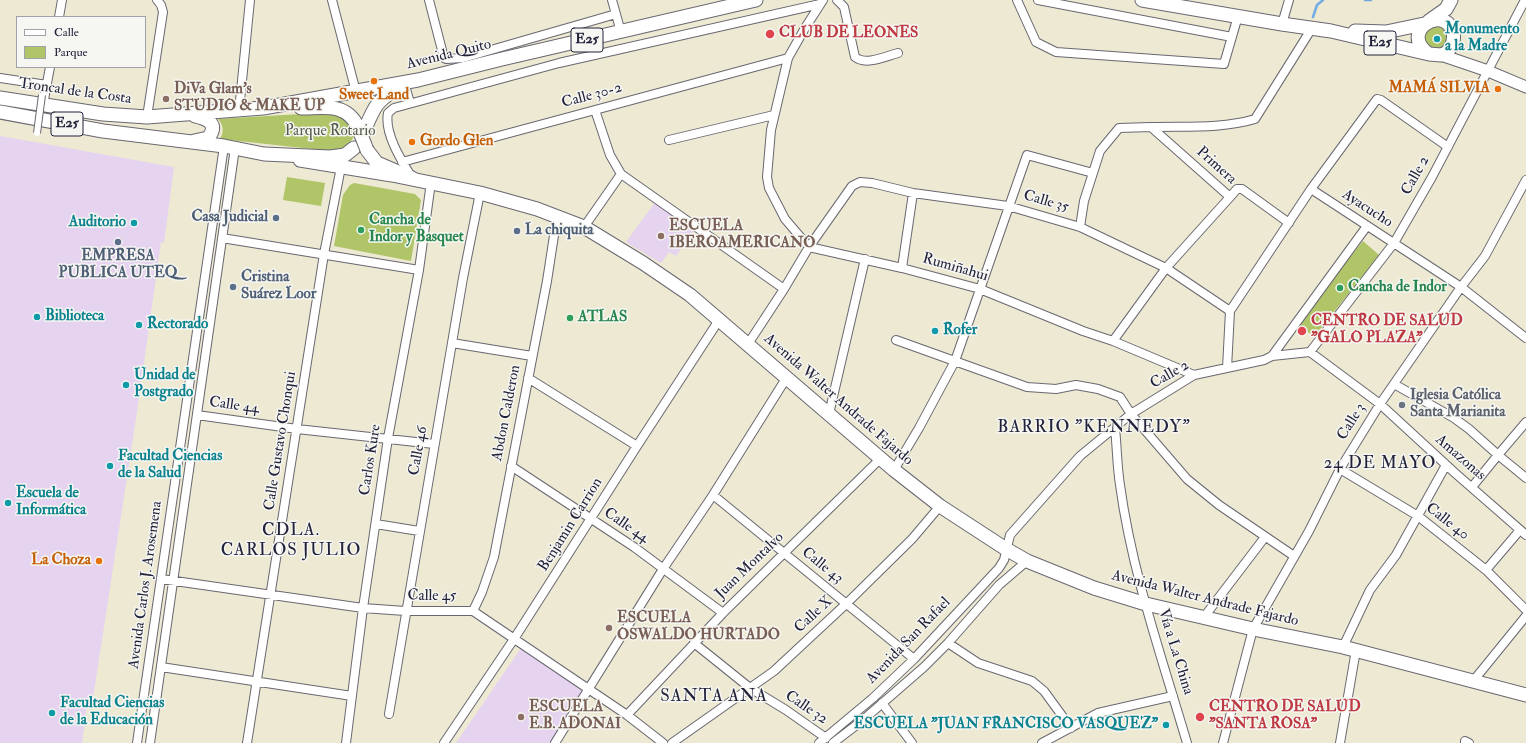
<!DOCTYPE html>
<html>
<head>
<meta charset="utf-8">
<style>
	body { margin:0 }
	#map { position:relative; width:1526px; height:743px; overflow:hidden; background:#ede9d3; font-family:"IM FELL Double Pica",serif }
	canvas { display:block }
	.legend { position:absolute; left:16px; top:16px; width:130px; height:52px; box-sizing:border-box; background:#f6f6f2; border:1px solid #a1a1a9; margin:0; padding:5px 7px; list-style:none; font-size:12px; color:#22223b }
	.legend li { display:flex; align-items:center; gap:8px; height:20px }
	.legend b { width:20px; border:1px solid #a1a1a9 }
</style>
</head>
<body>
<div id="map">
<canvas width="1526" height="743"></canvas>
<ul class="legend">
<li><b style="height:5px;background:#fff"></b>Calle</li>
<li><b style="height:11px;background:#b0c468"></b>Parque</li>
</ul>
</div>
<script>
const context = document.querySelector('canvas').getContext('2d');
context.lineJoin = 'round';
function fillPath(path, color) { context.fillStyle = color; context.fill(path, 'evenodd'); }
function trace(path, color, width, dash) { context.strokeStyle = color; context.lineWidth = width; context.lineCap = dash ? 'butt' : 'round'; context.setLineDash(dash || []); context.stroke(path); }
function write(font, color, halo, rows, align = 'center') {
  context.font = font + ' "IM FELL Double Pica",serif'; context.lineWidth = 3; context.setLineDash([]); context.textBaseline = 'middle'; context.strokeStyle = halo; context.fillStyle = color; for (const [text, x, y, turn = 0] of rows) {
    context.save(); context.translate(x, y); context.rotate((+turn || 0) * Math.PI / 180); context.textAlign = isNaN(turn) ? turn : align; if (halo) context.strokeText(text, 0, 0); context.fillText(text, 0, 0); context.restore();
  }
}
fillPath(new Path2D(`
	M0,136L174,167L164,243L161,242L137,412L92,705H87L82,743H0Z
	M656,201L695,229L676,256L669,252L661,263L626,242Z
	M521,648L585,691L552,743H456Z`), '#e6d3f0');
fillPath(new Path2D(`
	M1438,24L1449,32L1447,45L1436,51L1426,45C1423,30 1424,30 1438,24Z
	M334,112L346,119L355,135L347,147L331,151L220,139C224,132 224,126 218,119Z
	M287,177L325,183L321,206L283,200Z
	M354,183L415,194L421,200L411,261L334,246L343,195L350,185Z
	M1363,241L1379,255L1314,337L1297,323Z`), '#b0c468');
trace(new Path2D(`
	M1365,0H1371
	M1313,17L1317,5L1323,0`), '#71ace2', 2.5);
const minor = new Path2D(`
	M332,0L356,92
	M429,0L444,58L446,59L463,58L616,14
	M612,0L621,32
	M823,0L805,28L788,58L771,130L767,177L769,188L785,219L809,247L852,186L860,182L872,183L913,193L1008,206L1080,227L1166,268L1230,311L1227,368
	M837,0L844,7L855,57C866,66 886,56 898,53
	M1017,0L1036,42L1056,52L1224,64L1238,16
	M1038,0L1232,37
	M59,17L62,0
	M1282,24L1289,0
	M0,78L47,85
	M405,86L410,103
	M43,105L50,67
	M595,110L610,155L621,174
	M239,111L250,0
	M147,117L163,12L161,5L157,0
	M1151,127C1185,126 1222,129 1255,119L1312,28
	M669,140L774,115
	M402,162L788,58
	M411,176C401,160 384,133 388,113L394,108L559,63L820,4
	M1311,189L1377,99L1381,100L1448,147
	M1230,197L1237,189H1242L1289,223
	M584,227L621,174L784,289
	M1080,227L1084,201L1100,151L1119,128L1151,127L1230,197L1166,268L1113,341
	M222,238L419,270
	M902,268L913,193
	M1230,311L1311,189L1461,287L1526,338
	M896,340L1027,387L1056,389L1076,385L1098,389L1120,397L1131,414L1187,479L1219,505L1294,556
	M452,343L532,356
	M748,344L784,289L809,247L902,268L980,289L1083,331L1113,341L1194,375
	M1310,352L1394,243L1432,177L1525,0
	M1272,356L1310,352L1380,404L1455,473L1526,535
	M528,378L637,446
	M1394,384L1454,418L1469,429L1498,455L1472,487
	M829,414L865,259
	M197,415L297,429L434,444
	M1526,422L1498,455L1526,478
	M1115,428C1117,447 1117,466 1120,485C1132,573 1162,658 1187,743
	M511,466L634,547L723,613
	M1340,469L1418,516L1486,570L1526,610
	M894,470L919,428L955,361L1027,155L1093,173
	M713,495L914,659
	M376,524L419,531
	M1486,570L1520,530
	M161,579L363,608L405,611H473L627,715L663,743
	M473,611L482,592L494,557L547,281L557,216
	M1204,617L1265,537
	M694,643L750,688L786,710L826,738
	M948,643L978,663L1032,681L1044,691L1071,728
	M1343,647L1370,590L1396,555L1446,465
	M161,667L352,696
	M1474,680L1526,616
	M882,703L912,743
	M389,714L463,278L480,193
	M627,715L723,613L880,459
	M137,743L224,146
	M150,743L235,148
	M247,743L324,254L341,167
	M346,743L363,608L388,438L419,270L431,182
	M444,743L514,639L637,446L719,320
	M555,743L663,569L713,495L787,377
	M672,743L774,671L846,604L912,539L940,506
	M819,743L873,698L914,659L999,568L1004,560L1010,535L1080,456L1131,414L1194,375L1264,360L1272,356L1367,226
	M833,743L863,720L924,667L948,643L999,585L1027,561
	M1042,743L1098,713L1173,696
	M1223,743L1253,629L1309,531L1340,469L1380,404L1461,287L1485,256L1526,180
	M1340,743L1356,650
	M1465,743V741L1469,743`);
const secondary = new Path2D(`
	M1441,55L1488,71L1526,87`);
const primary = new Path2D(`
	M300,160L392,175L480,193L537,209L584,227L643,263L690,295L894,470L940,506L1006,549L1027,561L1094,588L1146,604L1253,629L1343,647L1526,695`);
const trunk = new Path2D(`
	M1142,0L1282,24L1331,31L1429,54L1441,55L1446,53C1452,47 1455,41 1453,33C1445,2 1397,32 1429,54
	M1429,21L1446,9L1451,0
	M1355,31L1386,32L1424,24
	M0,98L103,114L147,117L263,108L418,80L502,59L756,0
	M301,108C324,108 346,102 358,127
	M0,112L103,131L224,146L264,154L330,157L345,155L354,148
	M365,129C374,107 378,98 400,88
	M194,141L208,138C219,124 208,119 195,116
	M367,150L377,163L412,178`);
trace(minor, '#696870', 10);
trace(secondary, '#696870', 13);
trace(primary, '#696870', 15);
trace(trunk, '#696870', 15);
trace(minor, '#fff', 8);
trace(secondary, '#fff', 11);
trace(primary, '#fff', 13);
trace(trunk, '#fff', 13);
const pedestrianBridge = new Path2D(`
	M37,133L42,95`);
const trunkBridge = new Path2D(`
	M358,127L367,150`);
trace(pedestrianBridge, '#696870', 8, []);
trace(trunkBridge, '#696870', 15, []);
trace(pedestrianBridge, '#fff', 6);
trace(trunkBridge, '#fff', 13);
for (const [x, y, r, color] of [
	[770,34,5,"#e0444e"],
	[1437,39,4,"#0f9aa8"],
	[374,81,4,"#e8710a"],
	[1498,89,4,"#e8710a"],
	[166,99,4,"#8d6e63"],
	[412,142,4,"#e8710a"],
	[276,218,4,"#5c6f8a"],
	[134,223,4,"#0f9aa8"],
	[361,230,4,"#2e9e5b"],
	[517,231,4,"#5c6f8a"],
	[661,236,4,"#8d6e63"],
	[118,242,4,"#5c6f8a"],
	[233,287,4,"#5c6f8a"],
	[1340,288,4,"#2e9e5b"],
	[37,317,4,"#0f9aa8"],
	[570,318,4,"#2e9e5b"],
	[139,325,4,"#0f9aa8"],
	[935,331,4,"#0f9aa8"],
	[1302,331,5,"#e0444e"],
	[126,385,4,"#0f9aa8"],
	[1402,405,4,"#6b7280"],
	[110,466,4,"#0f9aa8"],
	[8,503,4,"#0f9aa8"],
	[99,561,4,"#e8710a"],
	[609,628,4,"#8d6e63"],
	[52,713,4,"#0f9aa8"],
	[521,717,4,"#8d6e63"],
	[1200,717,5,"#e0444e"],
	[1166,725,4,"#0f9aa8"]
]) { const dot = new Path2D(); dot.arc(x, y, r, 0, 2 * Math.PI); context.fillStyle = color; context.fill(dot); trace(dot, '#f6f6f2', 1.5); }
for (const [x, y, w] of [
	[587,40,32],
	[1380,43,32],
	[67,124,32]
]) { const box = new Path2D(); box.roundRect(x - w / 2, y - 12, w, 24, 3); context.fillStyle = '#f6f6f2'; context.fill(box); trace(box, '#22223b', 1); }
write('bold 14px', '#22223b', null, [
	["E25",587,40],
	["E25",1380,43],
	["E25",67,124]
]);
write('bold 15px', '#0d838f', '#f6f6f2', [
	["Monumento",1445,30],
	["a la Madre",1445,47],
	["Auditorio",126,223,"right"],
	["Biblioteca",45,317],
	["Rectorado",147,325],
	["Rofer",943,331],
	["Unidad de",134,376],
	["Postgrado",134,393],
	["Facultad Ciencias",118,457],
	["de la Salud",118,474],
	["Escuela de",16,494],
	["Informática",16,511],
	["Facultad Ciencias",60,704],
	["de la Educación",60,721],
	["ESCUELA \"JUAN FRANCISCO VASQUEZ\"",1158,725,"right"]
], 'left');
write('bold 15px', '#be3a42', '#f6f6f2', [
	["CLUB DE LEONES",779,34],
	["CENTRO DE SALUD",1311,322],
	["\"GALO PLAZA\"",1311,339],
	["CENTRO DE SALUD",1209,708],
	["\"SANTA ROSA\"",1209,725]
], 'left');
write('15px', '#22223b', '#f6f6f2', [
	["Avenida Quito",449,55,-14],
	["Troncal de la Costa",75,92,8],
	["Calle 30-2",592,96,-15],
	["Primera",1216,166,42],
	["Calle 2",1416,176,-61],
	["Calle 35",1046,202,16],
	["Ayacucho",1367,209,33],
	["Rumiñahui",955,268,16],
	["Calle 2",1170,375,-30],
	["Avenida Walter Andrade Fajardo",838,400,41],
	["Calle 44",234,406,8],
	["Abdon Calderon",507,413,-79],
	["Calle 3",1352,422,-58],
	["Calle Gustavo Chonqui",281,441,-81],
	["Calle 46",419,451,-80],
	["Amazonas",1460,458,41],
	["Carlos Kure",371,460,-81],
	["Calle 40",1447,522,38],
	["Benjamin Carrion",571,525,-58],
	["Calle 44",626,526,34],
	["Juan Montalvo",750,566,-44],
	["Calle 43",822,566,39],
	["Avenida Carlos J. Arosemena",146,585,-82],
	["Calle 45",432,597],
	["Avenida Walter Andrade Fajardo",1205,599,14],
	["Calle X",814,615,-43],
	["Avenida San Rafael",909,641,-46],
	["Vía a La China",1175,652,73],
	["Calle 32",806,708,34]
]);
write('bold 15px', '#c56008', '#f6f6f2', [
	["MAMÁ SILVIA",1490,89],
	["Sweet Land",374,96,"center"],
	["Gordo Glen",420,142,"left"],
	["La Choza",91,561]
], 'right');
write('bold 15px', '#785e54', '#f6f6f2', [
	["DiVa Glam's",174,90],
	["STUDIO & MAKE UP",174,107],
	["ESCUELA",669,227],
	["IBEROAMERICANO",669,244],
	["ESCUELA",617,619],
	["OSWALDO HURTADO",617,636],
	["ESCUELA",529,708],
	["E.B. ADONAI",529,725]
], 'left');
write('15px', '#545b4b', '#f6f6f2', [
	["Parque Rotario",330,132]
]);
write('bold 15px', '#4e5e75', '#f6f6f2', [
	["Casa Judicial",268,218,"right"],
	["La chiquita",525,231],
	["EMPRESA",118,257,"center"],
	["PUBLICA UTEQ",118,274,"center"],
	["Cristina",241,278],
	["Suárez Loor",241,295]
], 'left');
write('bold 15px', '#27864d', '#f6f6f2', [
	["Cancha de",369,221],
	["Indor y Basquet",369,238],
	["Cancha de Indor",1348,288],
	["ATLAS",578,318]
], 'left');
write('bold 15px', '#5b616d', '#f6f6f2', [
	["Iglesia Católica",1410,396],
	["Santa Marianita",1410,413]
], 'left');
context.letterSpacing = '1px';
write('17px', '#22223b', '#f6f6f2', [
	["BARRIO \"KENNEDY\"",1094,428],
	["24 DE MAYO",1380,464],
	["CDLA.",291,531],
	["CARLOS JULIO",291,551],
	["SANTA ANA",714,697]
]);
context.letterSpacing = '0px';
</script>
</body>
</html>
